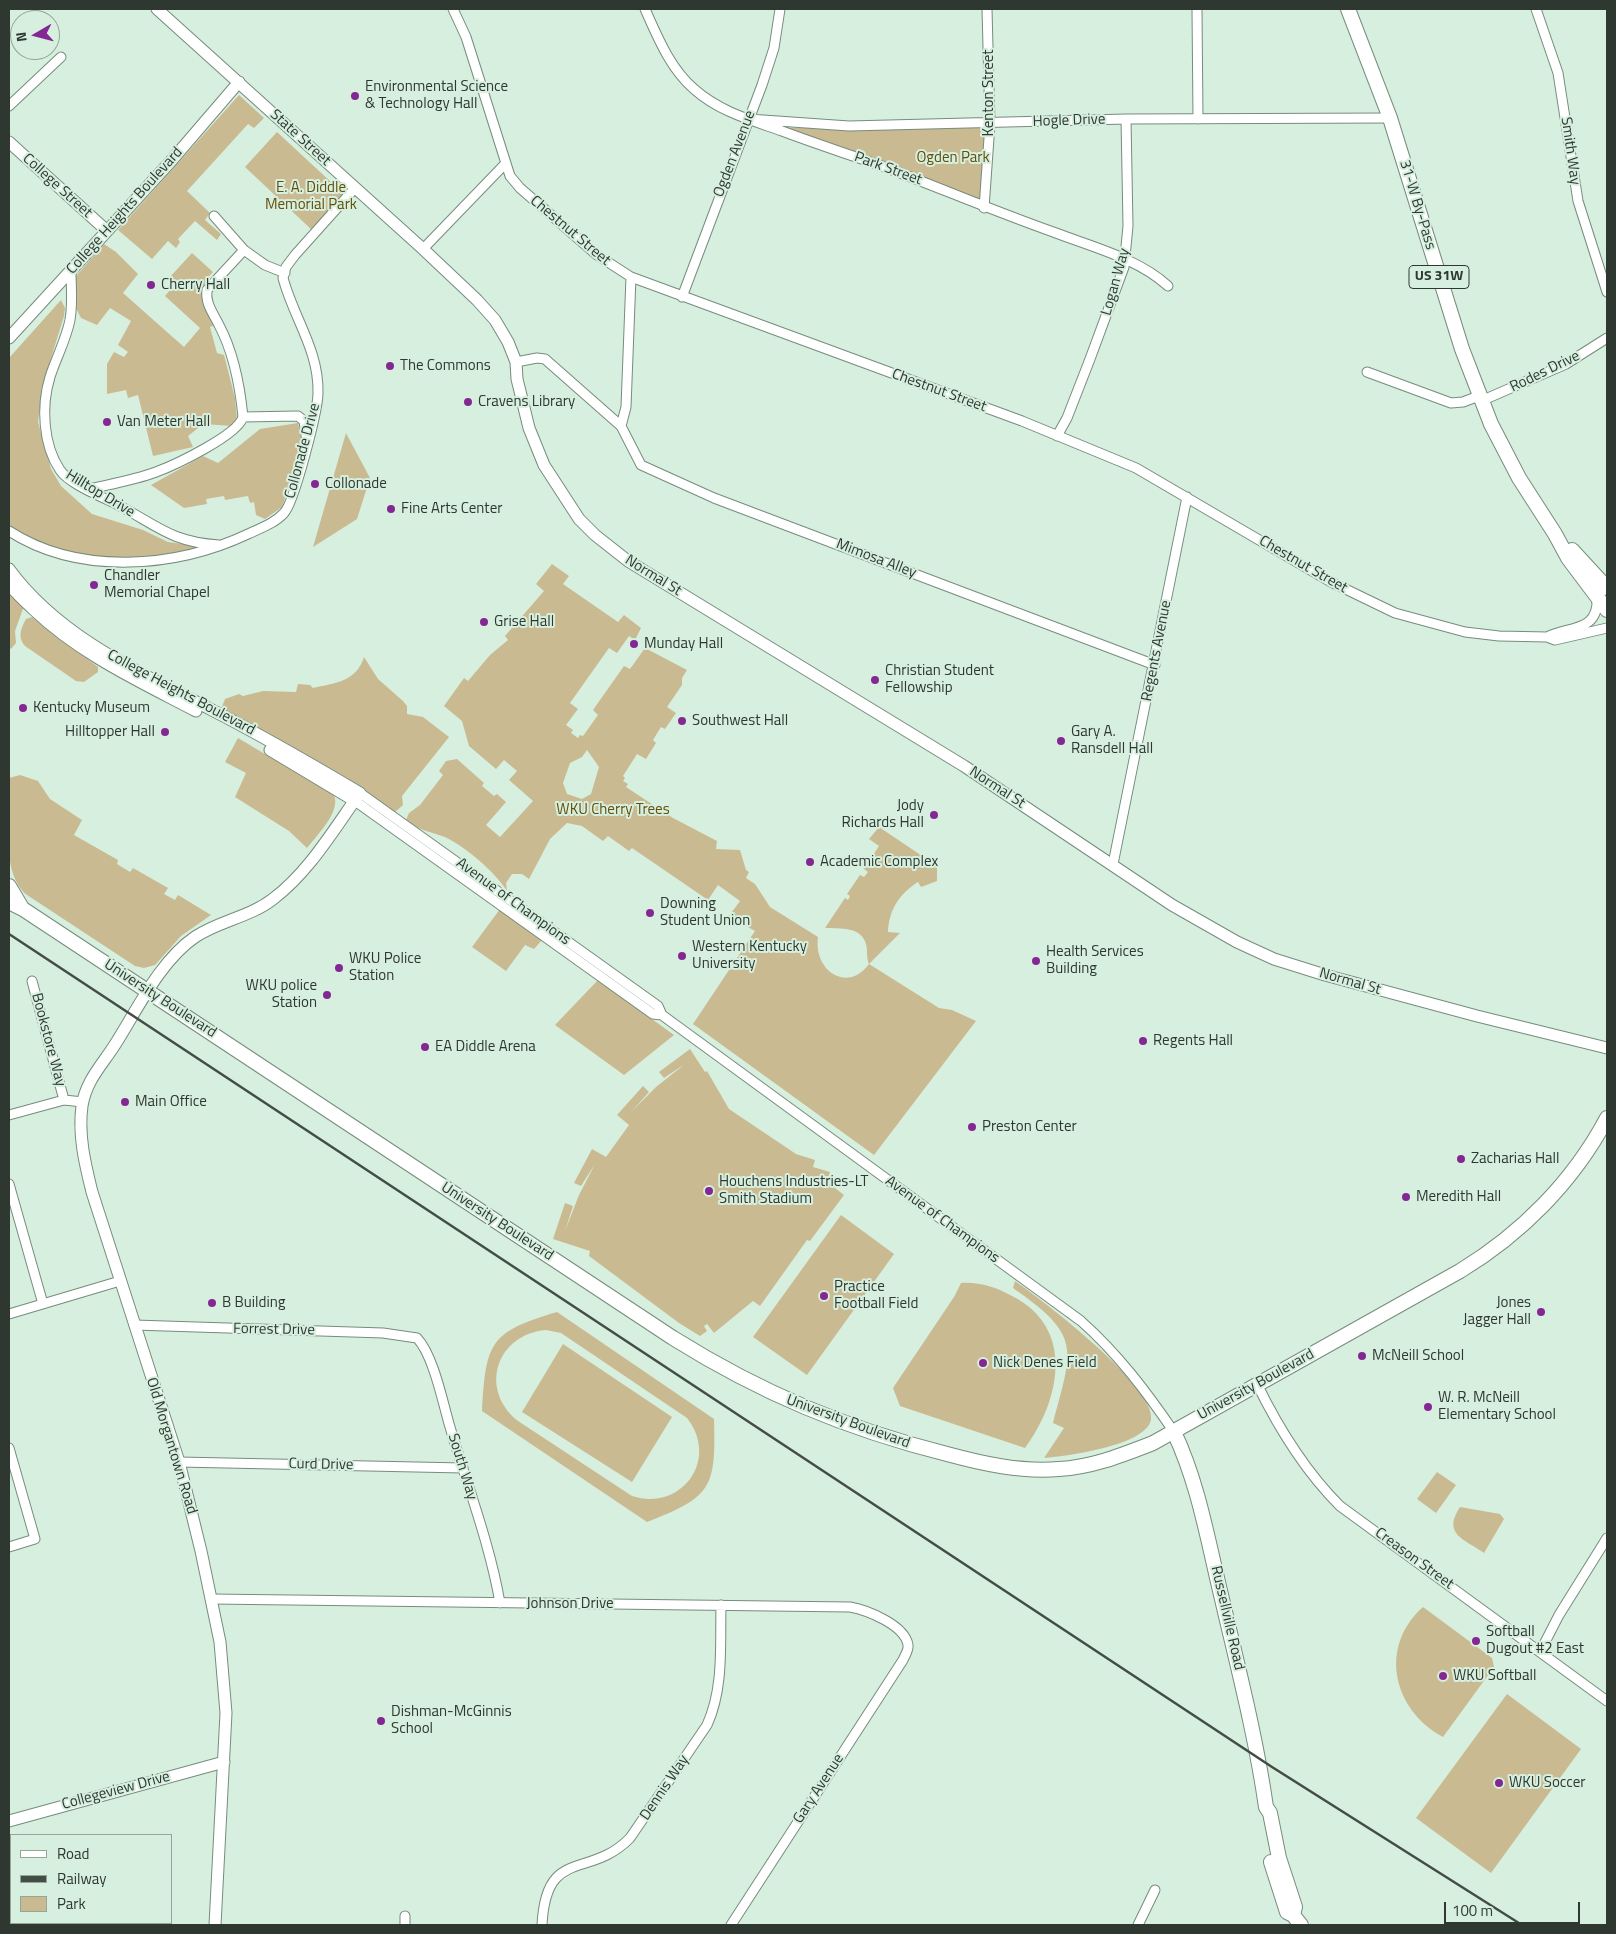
<!DOCTYPE html>
<html>
<head>
<meta charset="utf-8">
<style>
	body { margin:0 }
	#map { position:relative; width:1616px; height:1934px; overflow:hidden; background:#d7efde; font-family:"Titillium Web",sans-serif }
	canvas { display:block }
	.frame { position:absolute; inset:0; border:10px solid #2e3831; pointer-events:none }
	.legend { position:absolute; left:10px; top:1834px; width:162px; height:90px; box-sizing:border-box; background:#d7efde; border:1px solid #93a699; margin:0; padding:6px 9px; list-style:none; font-size:15px; color:#2e3831 }
	.legend li { display:flex; align-items:center; gap:10px; height:25px }
	.legend b { width:25px; border:1px solid #93a699 }
	.north { position:absolute; left:10px; top:10px; width:50px; height:50px; box-sizing:border-box; background:#d7efde; border:1px solid #93a699; border-radius:50%; rotate:262deg; font-size:14px; font-weight:700; line-height:20px; text-align:center; color:#2e3831 }
	.north::after { content:''; display:block; margin:auto; width:18px; height:22px; background:#832793; clip-path:polygon(50% 0,100% 100%,50% 72%,0 100%) }
	.scale { position:absolute; left:1444px; top:1902px; width:136px; height:22px; box-sizing:border-box; border:2px solid #2e3831; border-top:0; padding-left:6px; font-size:15px; line-height:18px; white-space:nowrap; color:#2e3831; -webkit-text-stroke:4px #d7efde; paint-order:stroke }
</style>
</head>
<body>
<div id="map">
<canvas width="1616" height="1934"></canvas>
<div class="frame"></div>
<ul class="legend">
<li><b style="height:6px;background:#fff"></b>Road</li>
<li><b style="height:6px;background:#424d45"></b>Railway</li>
<li><b style="height:14px;background:#caba92"></b>Park</li>
</ul>
<div class="north">N</div>
<div class="scale">100 m</div>
</div>
<script>
const context = document.querySelector('canvas').getContext('2d');
context.lineJoin = 'round';
function fillPath(path, color) { context.fillStyle = color; context.fill(path, 'evenodd'); }
function trace(path, color, width, dash) { context.strokeStyle = color; context.lineWidth = width; context.lineCap = dash ? 'butt' : 'round'; context.setLineDash(dash || []); context.stroke(path); }
function write(font, color, halo, rows, align = 'center') {
  context.font = font + ' "Titillium Web",sans-serif'; context.lineWidth = 4; context.setLineDash([]); context.textBaseline = 'middle'; context.strokeStyle = halo; context.fillStyle = color; for (const [text, x, y, turn = 0] of rows) {
    context.save(); context.translate(x, y); context.rotate((+turn || 0) * Math.PI / 180); context.textAlign = isNaN(turn) ? turn : align; if (halo) context.strokeText(text, 0, 0); context.fillText(text, 0, 0); context.restore();
  }
}
fillPath(new Path2D(`
	M239,95L264,118L254,128L248,124L187,191L210,213L205,220L221,234L217,240L195,221L178,239L180,242L176,248L168,241L152,259L118,230Z
	M985,127L982,197L976,201L781,128Z
	M277,132L345,195L313,231L245,167Z
	M104,244L116,252L138,274L123,293L184,347L200,328L165,296L176,283L170,277L192,253L213,272C195,290 206,305 214,325L210,327L217,353L224,355L235,398L237,420L232,426L203,424L188,436L193,447L153,456L138,395L128,398L126,390L107,394V364L114,352L124,357L128,352L118,345L131,321L110,308L97,325L81,318L76,308V276Z
	M61,300L65,308L64,316L43,384L38,422L51,469L61,486L92,514L143,530L168,542L212,548C157,559 93,567 40,545C29,541 19,534 9,529V358Z
	M298,423L303,447L282,507L265,519L256,515L254,502L250,503L248,496L225,500L224,496L206,499L207,504L184,508L151,485L203,456L218,463L260,429Z
	M346,433L370,478L357,519L313,547Z
	M552,564L569,576L563,584L618,622L624,615L641,628L635,640L629,636L617,653L609,648L570,703L578,709L566,725L573,730L571,733L578,738L580,735L583,736L598,715L593,710L624,666L630,669L645,648L687,670L682,678V685L667,707L676,713L665,729L661,727L653,740L656,743L646,759L637,754L623,776L625,778L623,781L628,784L626,787L673,818L717,841L716,849L740,850L746,870L749,872L746,878L755,884L770,907L818,937C813,970 847,994 869,964C866,957 868,951 866,944C861,926 840,929 825,928L845,898L848,900L850,896L847,894L860,875L864,877L868,872L864,869L879,846L869,839L879,827L937,866V881L921,887L918,882C899,894 889,910 888,932L900,933L869,964L939,1008L952,1010L976,1021L874,1155L693,1024L755,931L729,916L740,901L718,885L708,900L632,848L629,851L608,836L603,841L582,826L567,823L550,839L529,879L522,874H512L506,883L507,891C497,874 462,843 442,836C430,832 416,829 406,820L409,813L420,805L443,775L439,771L446,761L457,759L484,783L482,786L494,796L497,794L506,802L486,825L500,837L533,801L509,780L517,771L504,760L496,769L469,746L462,721L444,706L464,678L468,681L490,655L508,640L505,636L544,591L536,584ZM587,750L599,767L591,794L582,799L567,794L563,783L570,763L582,757Z
	M9,591L24,606L15,631L16,643L11,649L9,647Z
	M32,617L98,667V672L84,682L76,681L25,646C17,637 21,628 26,619Z
	M364,657L378,679L403,701L407,706V714L423,717L449,737L402,796L403,805L395,812L221,709L225,699L239,694L243,696L263,691L296,692L298,684L310,685L313,688C335,683 356,682 364,657Z
	M238,738L334,795C341,812 317,835 307,848L289,831L235,797L246,773L225,762Z
	M20,775L38,781L50,799L82,820L74,835L118,860L117,864L130,872L133,868L168,888L164,894L175,900L178,895L211,915L181,936L155,965L144,968L135,966L27,895C0,874 9,811 9,778Z
	M500,909L542,940L534,949L525,945L506,971L472,947Z
	M598,980L674,1035L624,1075L555,1025Z
	M690,1049L705,1072L707,1071L729,1109L796,1154L815,1160L813,1167L830,1172L827,1182L844,1195L810,1241L807,1240L760,1306L753,1301L714,1333L707,1324L704,1326L707,1331L700,1336L679,1323L589,1256L590,1251L553,1239L565,1203L573,1206L565,1231L579,1195L595,1164L581,1186L574,1183L592,1149L606,1157L629,1125L617,1115L643,1086L649,1092L631,1112L656,1087L685,1064L664,1078L659,1072Z
	M841,1215L894,1254L807,1375L753,1337Z
	M1015,1281C1041,1299 1158,1388 1151,1420C1145,1446 1067,1456 1044,1458L1064,1428L1053,1423C1073,1348 1082,1336 1013,1288Z
	M961,1283C980,1282 995,1287 1012,1296C1076,1328 1060,1401 1025,1448L900,1406L893,1388L954,1297Z
	M557,1312L714,1419C716,1488 712,1497 647,1522L482,1411C486,1343 489,1332 557,1312ZM546,1330L561,1333L687,1418C720,1460 681,1512 632,1496L518,1421C478,1389 497,1334 546,1330Z
	M563,1344L672,1417L632,1482L522,1412Z
	M1437,1472L1456,1485L1436,1513L1417,1499Z
	M1460,1507L1500,1514L1504,1519L1484,1553C1464,1539 1442,1534 1460,1507Z
	M1423,1607L1492,1658L1494,1667L1443,1737C1393,1710 1378,1647 1423,1607Z
	M1507,1694L1581,1749L1491,1873L1416,1818Z`), '#caba92');
const minor = new Path2D(`
	M453,9L466,37L510,176L520,188L597,255L631,277L1022,421L1136,468L1331,582L1395,613L1465,632L1499,636L1547,637L1555,640L1607,628
	M645,9C658,38 670,68 694,89C720,112 751,120 782,131C814,143 847,154 879,165C938,187 996,212 1056,233C1093,247 1139,259 1168,286
	M1197,9L1198,119
	M1536,9L1558,73L1578,201L1607,292
	M9,106L61,57
	M749,119L849,126L1126,119L1390,118
	M984,208L990,124L987,9
	M214,216L244,250
	M423,249L505,164
	M71,271C71,287 73,303 70,320C66,340 56,358 50,377C41,406 43,445 60,470C69,484 103,497 118,505C158,526 171,542 219,545
	M682,297L762,85L774,48L780,9
	M516,362L537,358L545,359L621,426L641,465L714,498L1155,665
	M1367,372L1451,403L1463,402L1479,396
	M1481,401L1566,364L1607,338
	M243,417L298,416L304,421L307,442
	M621,426L626,407L631,277
	M1057,436L1067,418L1090,359L1124,267L1128,226L1126,119
	M89,489C111,484 135,480 156,472C175,465 238,435 243,417C240,386 234,353 219,325C213,313 205,303 207,290L244,250L265,265L285,273
	M9,531C79,576 176,568 248,534C261,528 275,523 284,513C294,503 318,410 318,393C319,350 294,319 283,278L286,267L295,255L355,188
	M1547,637C1569,626 1599,632 1597,598
	M360,793L658,1006L662,1015
	M355,801L653,1014L662,1015L1081,1321C1118,1354 1146,1391 1174,1432
	M1113,864L1187,497
	M32,981L64,1100
	M9,1115L64,1100L83,1102
	M9,1184L43,1304
	M9,1314L120,1281
	M134,1325L383,1333L417,1338C434,1356 443,1404 450,1427C467,1485 490,1544 500,1603
	M1257,1384C1279,1429 1305,1471 1340,1506L1607,1701
	M9,1448L35,1539L9,1547
	M179,1462L463,1468
	M211,1599L850,1607C867,1610 905,1625 908,1645C909,1650 905,1655 903,1660L731,1925
	M1540,1652L1559,1615L1607,1538
	M405,1925V1916
	M542,1925C546,1846 589,1880 630,1838L707,1725C724,1688 720,1645 721,1605
	M1138,1925L1155,1890`);
const tertiary = new Path2D(`
	M157,9L423,249L477,300L495,320L508,342L516,362L517,379L529,428L544,465L579,519L595,535L628,561L964,766L1172,905L1237,942L1274,959L1325,975L1477,1016L1607,1048
	M9,142L106,230
	M9,338L172,160L239,82
	M9,569C58,636 138,672 210,709C261,735 311,764 360,793C334,829 309,872 273,899C250,917 219,921 195,937C161,960 138,1008 116,1043C103,1064 86,1080 82,1106C78,1135 85,1164 92,1192L179,1462L201,1551L220,1642L226,1713L215,1925
	M9,584C15,593 25,601 33,609C80,654 139,681 196,711
	M270,750L355,801
	M9,1821L224,1762`);
const primary = new Path2D(`
	M1348,9L1390,118L1462,349L1491,424L1519,478L1555,534L1568,558L1607,610
	M1572,550L1607,588
	M9,886L22,908
	M9,902L23,909L673,1338C761,1393 847,1429 947,1454C984,1464 1020,1472 1059,1469C1093,1467 1122,1455 1153,1443L1460,1271C1521,1234 1573,1182 1607,1118
	M1174,1432C1199,1485 1208,1542 1222,1599C1238,1668 1256,1737 1266,1807L1270,1813L1279,1858L1295,1907L1293,1915
	M1271,1862L1287,1912L1293,1915L1301,1925`);
trace(minor, '#768c7d', 11);
trace(tertiary, '#768c7d', 13);
trace(primary, '#768c7d', 16);
trace(minor, '#fff', 9);
trace(tertiary, '#fff', 11);
trace(primary, '#fff', 14);
trace(new Path2D(`
	M9,934L1272,1767L1522,1925`), '#424d45', 2.5);
for (const [x, y, r, color] of [
	[355,96,5,"#832793"],
	[151,285,5,"#832793"],
	[390,366,5,"#832793"],
	[468,402,5,"#832793"],
	[107,422,5,"#832793"],
	[315,484,5,"#832793"],
	[391,509,5,"#832793"],
	[94,585,5,"#832793"],
	[484,622,5,"#832793"],
	[634,644,5,"#832793"],
	[875,680,5,"#832793"],
	[23,708,5,"#832793"],
	[682,721,5,"#832793"],
	[165,732,5,"#832793"],
	[1061,741,5,"#832793"],
	[934,815,5,"#832793"],
	[810,862,5,"#832793"],
	[650,913,5,"#832793"],
	[682,956,5,"#832793"],
	[1036,961,5,"#832793"],
	[339,968,5,"#832793"],
	[327,995,5,"#832793"],
	[1143,1041,5,"#832793"],
	[425,1047,5,"#832793"],
	[125,1102,5,"#832793"],
	[972,1127,5,"#832793"],
	[1461,1159,5,"#832793"],
	[709,1191,5,"#832793"],
	[1406,1197,5,"#832793"],
	[824,1296,5,"#832793"],
	[212,1303,5,"#832793"],
	[1541,1312,5,"#832793"],
	[1362,1356,5,"#832793"],
	[983,1363,5,"#832793"],
	[1428,1407,5,"#832793"],
	[1476,1641,5,"#832793"],
	[1443,1676,5,"#832793"],
	[381,1721,5,"#832793"],
	[1499,1783,5,"#832793"]
]) { const dot = new Path2D(); dot.arc(x, y, r, 0, 2 * Math.PI); context.fillStyle = color; context.fill(dot); trace(dot, '#d7efde', 2); }
for (const [x, y, w] of [
	[1439,277,60]
]) { const box = new Path2D(); box.roundRect(x - w / 2, y - 11.5, w, 23, 4); context.fillStyle = '#d7efde'; context.fill(box); trace(box, '#2e3831', 1); }
write('bold 14px', '#2e3831', null, [
	["US 31W",1439,277]
]);
write('15px', '#2e3831', '#d7efde', [
	["Environmental Science",365,87],
	["& Technology Hall",365,104],
	["Cherry Hall",161,285],
	["The Commons",400,366],
	["Cravens Library",478,402],
	["Van Meter Hall",117,422],
	["Collonade",325,484],
	["Fine Arts Center",401,509],
	["Chandler",104,576],
	["Memorial Chapel",104,593],
	["Grise Hall",494,622],
	["Munday Hall",644,644],
	["Christian Student",885,671],
	["Fellowship",885,688],
	["Kentucky Museum",33,708],
	["Southwest Hall",692,721],
	["Hilltopper Hall",155,732,"right"],
	["Gary A.",1071,732],
	["Ransdell Hall",1071,749],
	["Jody",924,806,"right"],
	["Richards Hall",924,823,"right"],
	["Academic Complex",820,862],
	["Downing",660,904],
	["Student Union",660,921],
	["Western Kentucky",692,947],
	["University",692,964],
	["Health Services",1046,952],
	["Building",1046,969],
	["WKU Police",349,959],
	["Station",349,976],
	["WKU police",317,986,"right"],
	["Station",317,1003,"right"],
	["Regents Hall",1153,1041],
	["EA Diddle Arena",435,1047],
	["Main Office",135,1102],
	["Preston Center",982,1127],
	["Zacharias Hall",1471,1159],
	["Houchens Industries-LT",719,1182],
	["Smith Stadium",719,1199],
	["Meredith Hall",1416,1197],
	["Practice",834,1287],
	["Football Field",834,1304],
	["B Building",222,1303],
	["Jones",1531,1303,"right"],
	["Jagger Hall",1531,1320,"right"],
	["McNeill School",1372,1356],
	["Nick Denes Field",993,1363],
	["W. R. McNeill",1438,1398],
	["Elementary School",1438,1415],
	["Softball",1486,1632],
	["Dugout #2 East",1486,1649],
	["WKU Softball",1453,1676],
	["Dishman-McGinnis",391,1712],
	["School",391,1729],
	["WKU Soccer",1509,1783]
], 'left');
write('15px', '#2e3831', '#d7efde', [
	["Kenton Street",989,93,-90],
	["Hogle Drive",1069,121,-2],
	["State Street",300,138,42],
	["Smith Way",1570,151,82],
	["Ogden Avenue",735,154,-69],
	["Park Street",888,169,20],
	["College Street",57,186,42],
	["31-W By-Pass",1417,205,73],
	["College Heights Boulevard",125,211,-48],
	["Chestnut Street",570,231,40],
	["Logan Way",1116,282,-74],
	["Rodes Drive",1545,372,-26],
	["Chestnut Street",939,391,20],
	["Collonade Drive",303,451,-75],
	["Hilltop Drive",100,494,31],
	["Mimosa Alley",876,559,21],
	["Chestnut Street",1303,565,30],
	["Normal St",653,576,32],
	["Regents Avenue",1157,651,-79],
	["College Heights Boulevard",181,693,28],
	["Normal St",997,788,33],
	["Avenue of Champions",513,902,36],
	["Normal St",1350,982,16],
	["University Boulevard",160,999,33],
	["Bookstore Way",48,1040,75],
	["Avenue of Champions",942,1220,36],
	["University Boulevard",497,1222,33],
	["Forrest Drive",274,1330,1],
	["University Boulevard",1256,1385,-29],
	["University Boulevard",848,1422,20],
	["Old Morgantown Road",171,1446,73],
	["Curd Drive",321,1465,1],
	["South Way",462,1467,73],
	["Creason Street",1414,1559,36],
	["Johnson Drive",570,1604],
	["Russellville Road",1227,1618,77],
	["Dennis Way",665,1788,-56],
	["Gary Avenue",819,1789,-57],
	["Collegeview Drive",116,1791,-15]
]);
write('15px', '#634e0b', '#d7efde', [
	["Ogden Park",953,158],
	["E. A. Diddle",311,188],
	["Memorial Park",311,205],
	["WKU Cherry Trees",613,810]
]);
</script>
</body>
</html>
